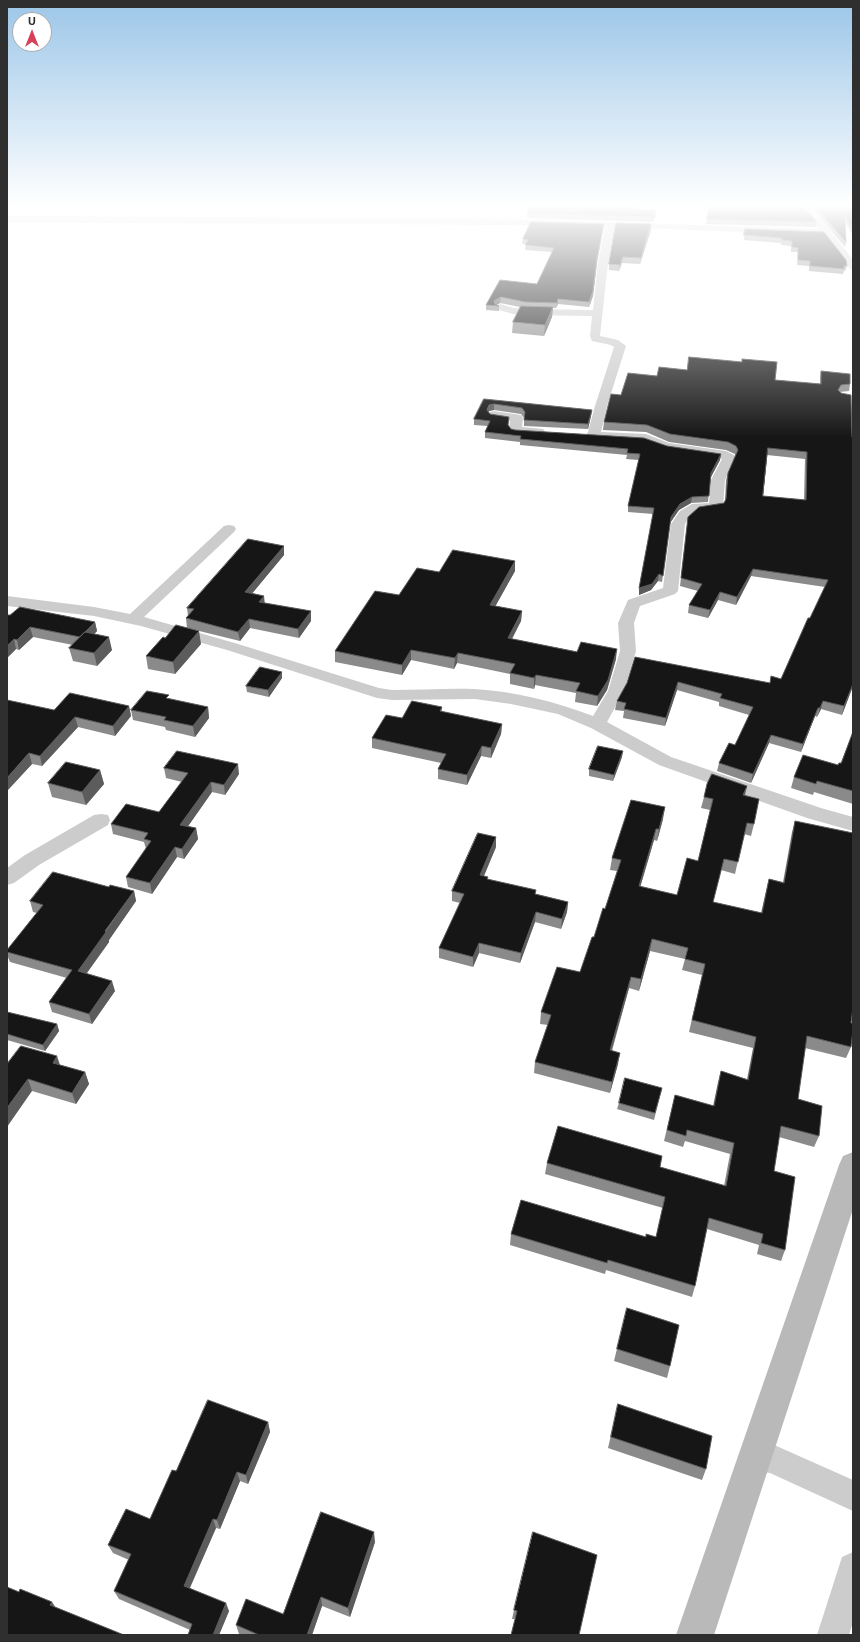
<!DOCTYPE html>
<html>
<head>
<meta charset="utf-8">
<style>
	body { margin:0 }
	#map { position:relative; width:860px; height:1642px; overflow:hidden; background:#fff; font-family:"Open Sans",sans-serif }
	canvas { display:block }
	.frame { position:absolute; inset:0; border:8px solid #2f2f2f; pointer-events:none }
	.north { position:absolute; left:12px; top:12px; width:40px; height:40px; box-sizing:border-box; background:#fff; border:1px solid #acacac; border-radius:50%; rotate:0deg; font-size:11px; font-weight:700; line-height:16px; text-align:center; color:#2f2f2f }
	.north::after { content:''; display:block; margin:auto; width:14px; height:18px; background:#d64059; clip-path:polygon(50% 0,100% 100%,50% 72%,0 100%) }
</style>
</head>
<body>
<div id="map">
<canvas width="860" height="1642"></canvas>
<div class="frame"></div>
<div class="north">U</div>
</div>
<script>
const context = document.querySelector('canvas').getContext('2d');
context.lineJoin = 'round';
function fillPath(path, color) { context.fillStyle = color; context.fill(path, 'evenodd'); }
function trace(path, color, width, dash) { context.strokeStyle = color; context.lineWidth = width; context.lineCap = dash ? 'butt' : 'round'; context.setLineDash(dash || []); context.stroke(path); }
fillPath(new Path2D(`
	M801,207H810L830,230L853,260V270L850,269L824,235L614,227L608,263L600,336L618,340L626,346L607,406L601,432L646,434L669,443L726,451L734,455L735,458L725,480L723,507L721,510C704,514 697,507 685,524L678,591L675,594L640,606L634,623L636,651L624,691L607,722L671,757L821,808L853,817V831L807,818L659,765L591,728L558,714L511,704L475,699L392,700L377,698L227,650L141,626L94,616L7,606V596L94,607L130,614L224,526L229,525L234,526L236,529L234,532L144,617L238,644L379,688L392,690C419,690 447,688 474,689C513,691 557,702 593,716L608,691L620,651L618,623L628,600L663,588L671,524L680,511L692,504L709,503L711,480L722,459L718,457L666,450L644,442L588,438L586,435L588,432L595,406L614,347L611,345L592,341L590,336L592,316L525,315L513,314L496,309L495,307L500,304L514,308L525,309L593,310L598,263L605,227L509,225L7,222V216L509,219L819,229Z
	M494,411L521,415L523,418L522,427L543,429L545,432L543,435L539,436L511,433L509,430L510,421L490,418L488,415L490,412Z
	M101,814L108,815L110,820L108,825L39,865L14,883L7,885V868L25,855L94,815Z
	M756,1441L772,1444L853,1480V1511L770,1473L756,1471L746,1466L741,1456L746,1446Z
	M853,1552V1622L849,1635H817L842,1557Z`), '#ccc');
fillPath(new Path2D(`
	M853,1152V1209L714,1635H676L839,1165L843,1156Z`), '#b9b9b9');
fillPath(new Path2D(`
	M637,207L636,209L656,210V215L653,222L527,218V213Z
	M709,207L817,222L816,227L706,224Z
	M811,207H853V236L846,223V242L845,247Z
	M603,228L597,263L593,296L589,307L558,304L556,308H553L552,317L544,336L512,333L513,322L520,307L500,303L496,305L499,306V311L486,310V305L500,280L537,284L552,252L525,250L526,244H522L523,239Z
	M745,229L824,232L847,266L845,271H844L843,274L809,271V266L797,265L798,252H791V246L781,245V243L744,240Z
	M651,230L640,264L622,263L619,271L609,270V264Z
	M821,371L850,384L849,391L840,392L852,437L853,438V686L842,715L821,709L817,717L815,716L801,752L769,743L751,783L717,771L719,763L735,745L749,715L719,706V702L677,690L665,726L623,718L624,711L615,710L617,701L627,683L635,657L770,683L781,679L825,587L751,576L736,605L718,600L708,618L688,613L689,605L698,591L680,586L688,517L724,503L725,501L726,480L728,473L735,455V454L726,450L669,442L646,432L603,430L604,422L621,395L657,376L775,380L820,384V378ZM767,455L805,459L804,500L763,496Z
	M484,399L592,410L591,416L588,429L524,426V418L521,414L494,410L489,411L488,412L490,414L508,425L511,429L515,430L667,446L721,454L720,460L710,478L708,502L691,503L679,510L670,523L662,582L658,581L651,590L639,595L653,514L628,512V506L639,460L626,459L627,455L520,445V442L485,438V432L488,426L474,425V419Z
	M284,546V555L252,593L264,596V603L311,611V621L299,638L250,628L240,641L187,628L186,618L188,616L187,608Z
	M515,571L495,606L522,611L521,621L512,639L616,659L607,690L597,706L575,702L576,693L535,685L534,689L510,684V674L457,663L454,669L411,660L402,675L335,662V651L399,595Z
	M7,615L95,622L97,631L94,634L112,650L97,666L73,661L69,648L73,645L33,637L19,650L16,649L7,658Z
	M201,644L175,674L148,669L146,656Z
	M282,672V678L269,697L247,692L246,686Z
	M129,706L131,716L115,736L78,727L42,766L32,764L7,791L54,710Z
	M208,707L209,718L195,737L166,730L165,727L133,720L131,710Z
	M442,707V712L502,724L501,734L491,758L481,756L467,785L438,779V769L441,763L372,748V738L402,718Z
	M853,732V804L814,792L813,795L791,788L794,777L838,765L841,763Z
	M622,757L613,781L589,776V769Z
	M164,768L239,774L225,795L212,792L188,826L196,828L198,839L184,859L177,857L152,894L128,887L126,877L146,849L144,842L113,834L111,824L159,812L182,782L166,778Z
	M100,770L104,784L86,805L52,797L48,783Z
	M747,786L745,796L754,824L751,836L744,834L735,874L721,870L713,902L761,913L766,891L769,879L783,882L792,832L795,821L851,1023V1047L846,1058L805,1048L798,1099L819,1136L814,1147L779,1137L774,1171L785,1250L781,1261L757,1254L759,1245L707,1229L695,1286L692,1297L606,1270L605,1274L510,1245L511,1234L656,1237L663,1208L545,1174L547,1163L660,1167L724,1186L730,1154L685,1141L683,1147L664,1141L675,1095L713,1106L718,1082L721,1071L747,1079L753,1048L689,1032L702,975L682,970L685,959L650,951L639,991L629,988L612,1051L618,1064L610,1093L534,1073L535,1062L548,1025L540,1024L541,1012L580,972L605,909L617,871L610,870L612,858L663,819L657,841L654,840L640,887L677,895L698,861L710,810L701,808L704,797Z
	M496,847L484,876L488,879L536,894L568,902L567,912L561,929L535,922L520,963L479,953L473,967L439,958V948L460,903L452,901V891Z
	M109,887L134,891L136,901L109,940V942L87,973L115,991L92,1024L52,1012L49,1002L67,978L10,962L7,955V950L37,913L33,912L30,901Z
	M7,1012L57,1024L59,1031L45,1051L7,1040Z
	M7,1064L60,1065L85,1072L89,1084L76,1104L32,1091Z
	M662,1088L654,1120L617,1109L619,1103Z
	M627,1308L670,1366L667,1378L614,1361Z
	M618,1404L706,1469L702,1480L608,1448Z
	M268,1422L270,1432L248,1484L240,1481L220,1529L216,1528L190,1588L229,1611L219,1635H188L190,1630L119,1599L114,1591L129,1560L113,1553L108,1545L150,1519L176,1471Z
	M375,1542L350,1617L322,1606L312,1635H241L239,1634L236,1625L283,1614Z
	M597,1555L514,1619H512L514,1610Z`), '#8a8a8a');
fillPath(new Path2D(`
	M656,210V215L653,222L654,217Z
	M604,224L597,263L593,296L589,307L597,258Z
	M651,224V230L640,264L641,258Z
	M623,257L622,263L619,271L620,265Z
	M501,297L500,303L495,306L494,301Z
	M558,299V304L556,308L557,303Z
	M553,307L552,317L544,336L545,325Z
	M494,404V410L489,411L487,416V410L489,405Z
	M592,410L591,416L588,429V424Z
	M721,454L720,460L710,479L711,473Z
	M692,497L691,503L679,510L670,523L671,517L680,504Z
	M284,546V555L246,601L245,592Z
	M515,561V571L490,616V605Z
	M753,569L751,576L736,605L737,597Z
	M659,574L658,581L651,590L639,595V588Z
	M720,592L718,600L708,618L710,610Z
	M264,596L265,605L259,602Z
	M311,611V621L299,638L298,629Z
	M522,611L521,621L507,648L508,638Z
	M249,619L250,628L240,641L238,632Z
	M95,622L97,631L82,647L80,637Z
	M30,627L33,637L19,650L17,640Z
	M199,631L201,644L175,674L173,662Z
	M109,637L112,650L97,666L94,653Z
	M14,639L16,649L7,658V646Z
	M617,649L616,659L607,690L597,706L598,696Z
	M411,650V660L402,675V665Z
	M458,653L457,663L454,669L455,658Z
	M282,672V678L269,697L268,690Z
	M536,675L535,685L534,689V678Z
	M678,682L677,690L665,726L666,718Z
	M853,684V686L842,715L844,706Z
	M823,701L821,709L817,717L820,708Z
	M129,706L131,716L115,736L113,726Z
	M208,707L209,718L195,737L193,726Z
	M818,708L815,716L801,752L803,744Z
	M75,717L78,727L42,766L40,756Z
	M502,724L501,734L491,758V748Z
	M771,735L769,743L751,783L753,774Z
	M482,746L481,756L467,785V775Z
	M623,751L622,757L613,781L614,775Z
	M29,753L32,764L7,791V778Z
	M238,764L239,774L225,795L224,785Z
	M100,770L104,784L86,805L82,792Z
	M211,782L212,792L182,835L180,825Z
	M747,786L744,797L743,795Z
	M665,807L663,819L657,841L659,829Z
	M196,828L198,839L184,859L182,849Z
	M656,829L654,840L637,898L639,886Z
	M496,837V847L480,885V875Z
	M175,847L177,857L152,894L150,883Z
	M134,891L136,901L109,940V942L81,981L78,971Z
	M568,902L567,912L561,929L562,919Z
	M536,912L535,922L520,963L521,953Z
	M652,939L650,951L639,991L641,979Z
	M479,943V953L473,967V957Z
	M631,977L629,988L608,1062L610,1050Z
	M112,981L115,991L92,1024L89,1014Z
	M57,1024L59,1031L45,1051L43,1045Z
	M620,1053L618,1064L610,1093L612,1082Z
	M57,1056L61,1068L53,1063Z
	M85,1072L89,1084L76,1104L72,1093Z
	M28,1079L32,1091L7,1127V1108Z
	M268,1422L270,1432L248,1484L246,1475Z
	M237,1472L240,1481L220,1529L217,1520Z
	M213,1519L216,1528L187,1594L184,1586Z
	M374,1532L375,1542L350,1617L348,1608Z
	M321,1597L322,1606L312,1635H307Z
	M52,1602L58,1611L50,1605Z
	M226,1603L229,1611L219,1635H213Z`), '#5c5c5c');
const building = new Path2D(`
	M531,207H635V209L656,210L654,217L527,213Z
	M709,207H804L817,222L707,219Z
	M816,207H853V229L845,216L846,242Z
	M531,222L604,224L597,258L593,291L589,302L558,299L557,303L525,302L501,297L494,301L495,304L499,306L486,305L500,280L537,284L554,248L525,245L528,240L523,239Z
	M616,223L651,224L641,258L623,257L620,265L609,264Z
	M745,229L824,232L846,260L847,266H844V269L810,266V261L798,260V248L792,247V241L782,240V238L744,235Z
	M521,306L553,307L545,325L513,322Z
	M689,357L742,362V359L777,362L775,380L821,384V371L850,374V384L841,385L838,390L841,393L851,395L852,437L853,438V684L844,706L823,701L820,708H818L803,744L771,735L753,774L719,763L729,743L735,745L753,707L720,698L722,694L678,682L666,718L624,709L626,703L617,701L627,683L635,657L770,683L771,676L781,679L808,618H810L828,580L753,569L737,597L720,592L710,610L689,605L702,584L681,578L688,517L699,507L724,503L726,499L728,473L738,450L736,446L728,442L670,434L647,425L604,422L611,394L621,395L628,373L657,376L659,367L687,370ZM768,448L807,452L806,500L763,496Z
	M484,399L592,410L588,424L524,420L525,412L522,408L494,404L489,405L487,410L490,414L509,417L508,425L511,429L515,430L644,438L667,446L721,454L711,473L709,496L692,497L680,504L671,517L663,576L659,574L652,584L639,588L654,508L628,506L640,454L627,453L628,449L520,439L521,436L485,432L490,421L474,419Z
	M248,539L284,546L245,592L264,596L259,602L311,611L298,629L249,619L238,632L186,618L194,609L187,608Z
	M453,550L515,561L490,605L522,611L508,638L577,652L581,642L617,649L608,680L598,696L576,691L580,683L536,675L534,678L510,673L515,664L458,653L455,658L411,650L402,665L335,651L375,591L399,595L417,568L439,572Z
	M20,607L95,622L80,637L30,627L17,640L14,639L7,646V615H10Z
	M176,625L199,631L173,662L146,656L163,637L165,638Z
	M85,632L109,637L94,653L69,648Z
	M260,667L282,672L268,690L246,686Z
	M147,691L169,695L166,698L208,707L193,726L164,720L166,717L131,710Z
	M70,693L129,706L113,726L75,717L40,756L29,753L7,778V700L54,710Z
	M412,701L442,707L440,711L502,724L491,748L482,746L467,775L438,769L446,754L372,738L386,715L402,718Z
	M853,732V791L817,781L816,784L794,777L803,755L838,765L839,763H841Z
	M598,746L623,751L614,775L589,769Z
	M177,751L238,764L224,785L211,782L180,825L196,828L182,849L175,847L150,883L126,877L151,841L144,839L148,833L111,824L126,804L159,812L188,773L164,768Z
	M66,762L100,770L82,792L48,783Z
	M712,774L747,786L743,795L759,799L754,824L747,823L738,862L724,859L713,902L762,913L769,879L784,883L795,821L853,833V1007L851,1023H853V1029L851,1047L807,1036L798,1099L822,1106L819,1136L781,1126L774,1171L795,1177L785,1250L761,1243L763,1234L709,1218L695,1286L608,1260L607,1263L511,1234L521,1200L646,1237V1234L656,1237L665,1197L547,1163L558,1126L662,1156L660,1167L726,1186L734,1143L687,1130L686,1136L667,1130L675,1095L714,1106L721,1071L748,1080L756,1037L692,1020L705,964L685,959L688,948L652,939L641,979L631,977L610,1050L620,1053L612,1082L535,1062L551,1015L541,1012L557,967L580,972L592,937H594L603,908L605,909L621,860L612,858L631,800L665,807L659,829H656L639,886L677,895L687,858L698,861L713,799L704,797L707,784Z
	M478,833L496,837L480,875L488,877L487,879L536,890L535,894L568,902L562,919L536,912L521,953L479,943L473,957L439,948L464,894L452,891Z
	M53,872L109,887L110,885L134,891L105,931L106,932L78,971L112,981L89,1014L49,1002L72,970L7,952V950L43,905L30,901Z
	M7,1012L57,1024L43,1045L7,1034Z
	M21,1046L57,1056L53,1063L85,1072L72,1093L28,1079L7,1108V1064Z
	M625,1078L662,1088L655,1113L619,1103Z
	M627,1308L679,1325L670,1366L617,1349Z
	M208,1400L268,1422L246,1475L237,1472L217,1520L213,1519L184,1586L226,1603L213,1635H188L192,1624L114,1591L131,1554L108,1545L126,1509L150,1519L172,1470L176,1471Z
	M618,1404L712,1436L706,1469L611,1437Z
	M321,1512L374,1532L348,1608L321,1597L307,1635H259L236,1625L246,1599L283,1614Z
	M533,1532L597,1555L579,1635H511L517,1611L514,1610Z
	M7,1587L19,1592L20,1589L52,1602L50,1605L124,1635H7Z`);
fillPath(building, '#161616');
trace(building, '#5c5c5c', 1);
const sky = context.createLinearGradient(0, 0, 0, 437);
sky.addColorStop(0, '#9cc6e8');
sky.addColorStop(0.47, '#fff');
sky.addColorStop(1, '#ffffff00');
context.fillStyle = sky;
context.fillRect(0, 0, 860, 437);
</script>
</body>
</html>
